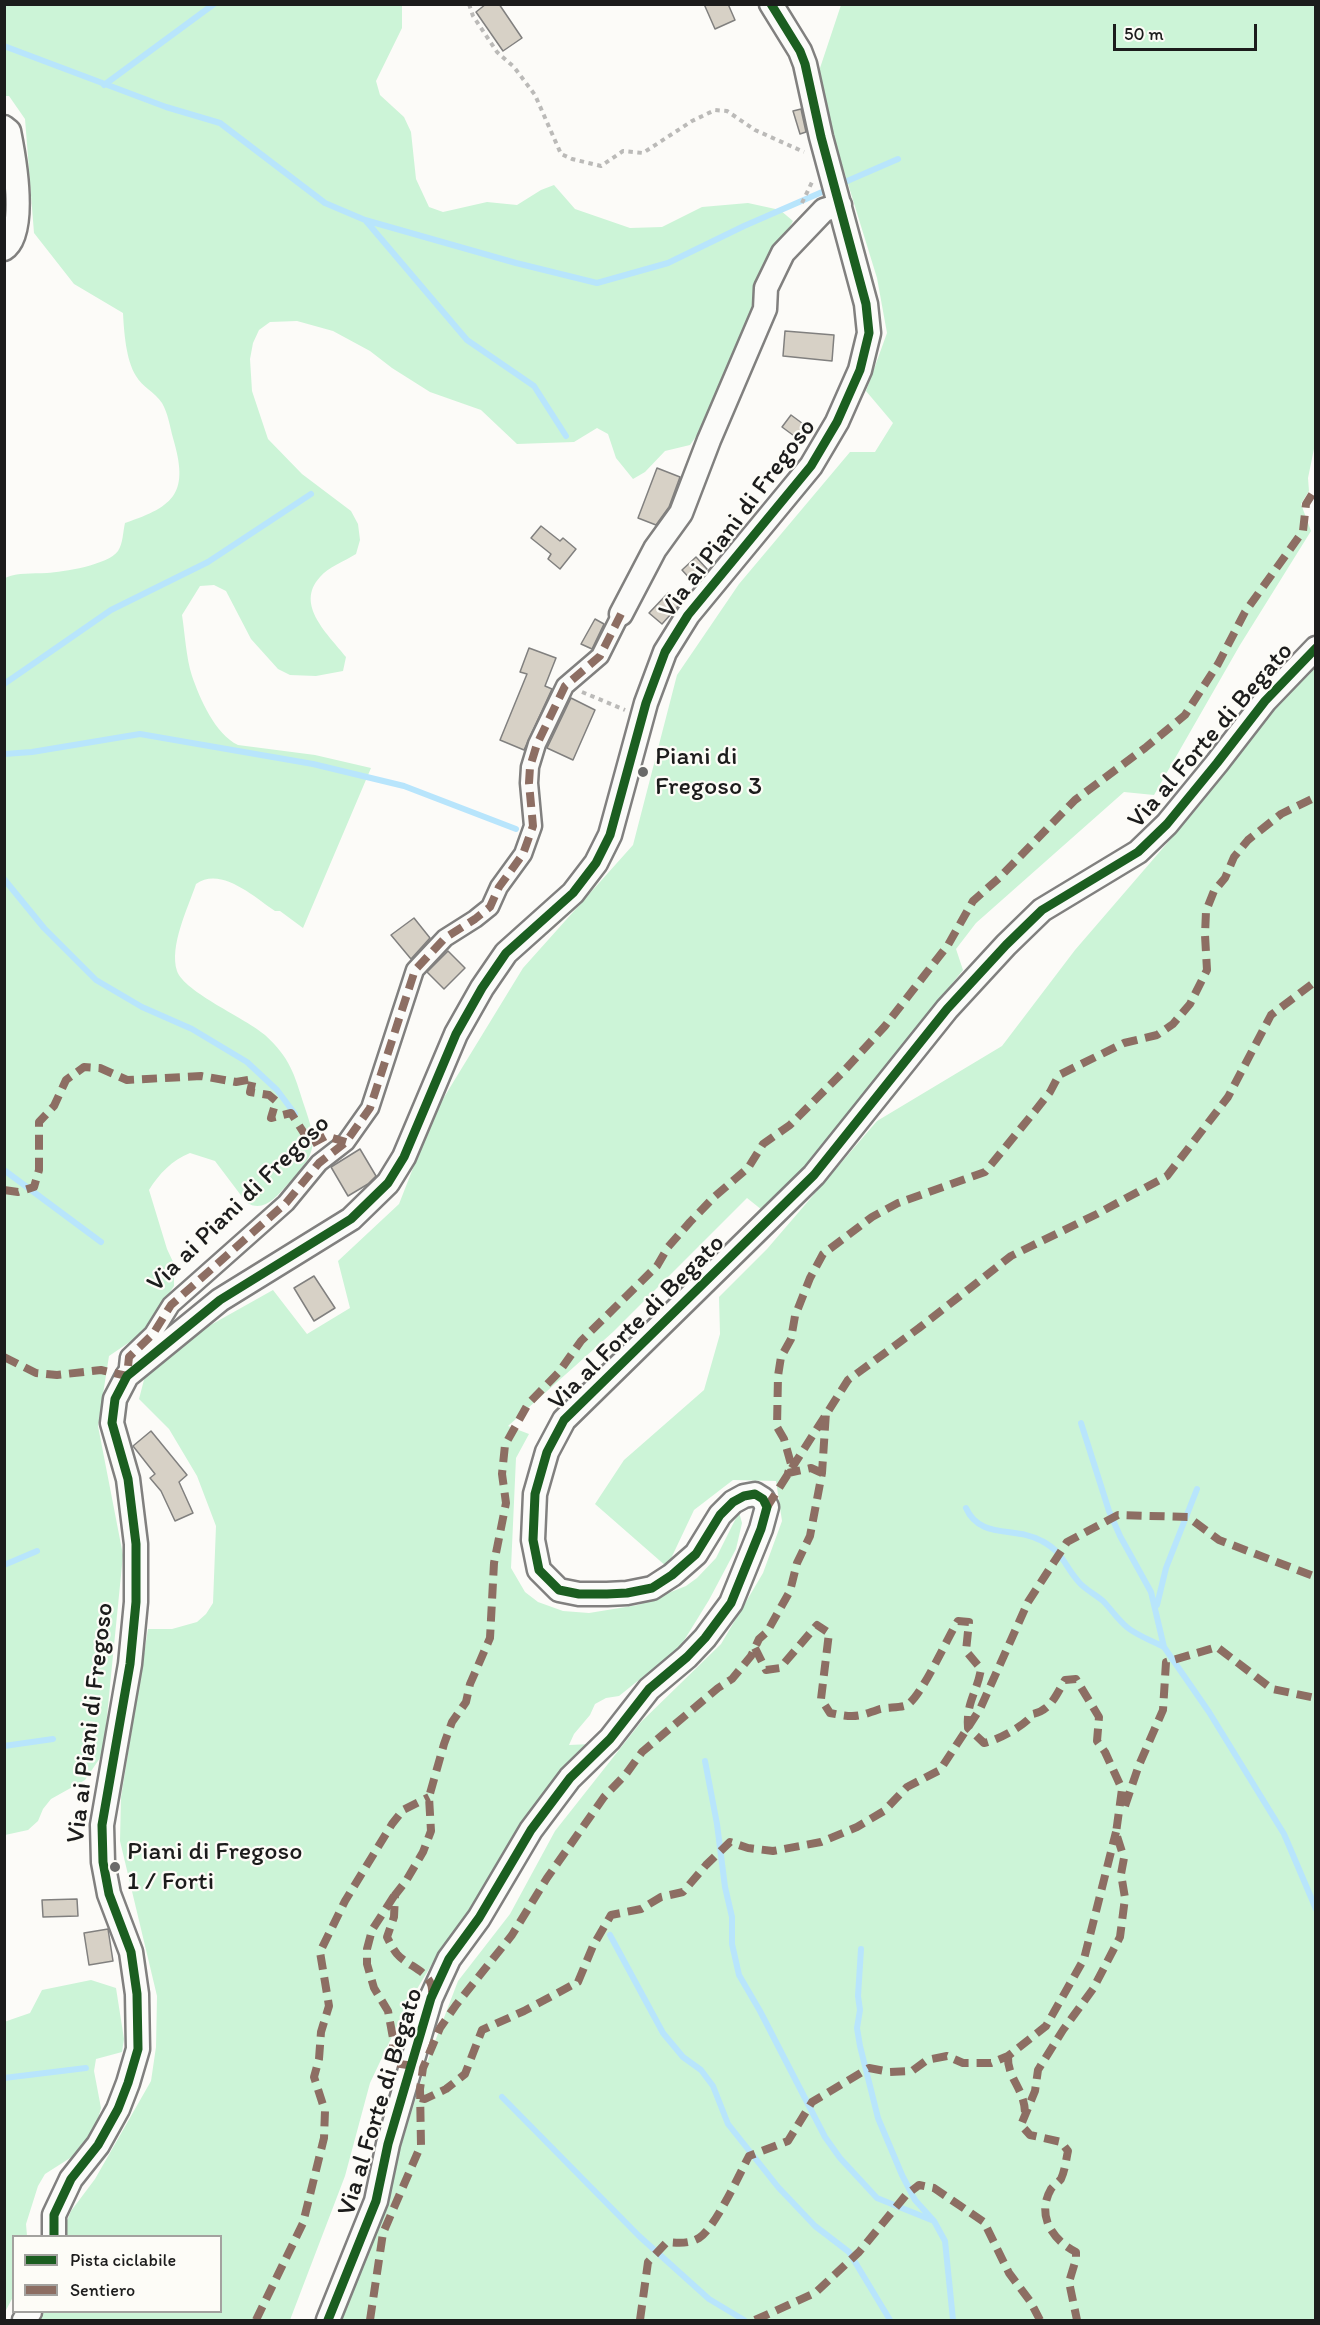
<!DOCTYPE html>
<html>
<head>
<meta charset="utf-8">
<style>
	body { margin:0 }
	#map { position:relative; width:1320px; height:2325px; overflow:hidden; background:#fcfbf8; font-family:Itim,sans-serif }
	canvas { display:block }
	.frame { position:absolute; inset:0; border:6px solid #1c1c1c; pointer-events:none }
	.legend { position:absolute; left:12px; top:2235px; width:210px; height:78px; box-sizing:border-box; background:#fdfcf7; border:2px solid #a3a29f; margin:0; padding:8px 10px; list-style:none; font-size:18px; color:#1c1c1c }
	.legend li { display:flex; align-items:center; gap:12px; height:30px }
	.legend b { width:30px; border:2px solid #a3a29f }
	.scale { position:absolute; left:1113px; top:24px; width:144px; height:27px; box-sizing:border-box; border:3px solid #1c1c1c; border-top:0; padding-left:8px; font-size:18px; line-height:21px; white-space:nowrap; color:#1c1c1c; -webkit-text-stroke:4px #fdfcf7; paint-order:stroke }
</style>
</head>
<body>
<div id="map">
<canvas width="1320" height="2325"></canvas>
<div class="frame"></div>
<ul class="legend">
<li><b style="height:8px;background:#1b5e20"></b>Pista ciclabile</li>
<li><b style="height:8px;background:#8d6e63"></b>Sentiero</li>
</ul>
<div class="scale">50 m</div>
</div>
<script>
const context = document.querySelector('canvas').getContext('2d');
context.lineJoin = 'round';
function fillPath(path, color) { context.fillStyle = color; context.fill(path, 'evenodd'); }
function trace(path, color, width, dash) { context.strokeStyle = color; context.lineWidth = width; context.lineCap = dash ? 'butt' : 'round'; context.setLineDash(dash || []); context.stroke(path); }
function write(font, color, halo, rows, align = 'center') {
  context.font = font + ' Itim,sans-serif'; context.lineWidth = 4.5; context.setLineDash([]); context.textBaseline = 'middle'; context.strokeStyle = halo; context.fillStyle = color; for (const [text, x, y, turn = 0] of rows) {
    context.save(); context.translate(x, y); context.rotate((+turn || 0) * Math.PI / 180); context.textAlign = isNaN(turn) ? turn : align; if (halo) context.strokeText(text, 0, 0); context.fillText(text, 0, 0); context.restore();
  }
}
fillPath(new Path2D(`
	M5,5H402V28L376,81L380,95L404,117L411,132L416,179L429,207L443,212L487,202L517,205L541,190L554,185L575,209L630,228L662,227L702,207L748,203L780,210L793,221L773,257L727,375L698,434L690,445L665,451L645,472L633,479L616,458L608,434L597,428L574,442L517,444L481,410L430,392L392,368L370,351L333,331L297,321L270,322L259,330L253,343L250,359L252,391L268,439L302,474L351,511L358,524L360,540L356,554C345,561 328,567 320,577C294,605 329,635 346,657L343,671L316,676L290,675L278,669L251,639L226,591L214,585L200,586L182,615C185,634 186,657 192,676C200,699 215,734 238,745L315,755L371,768L303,928L280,911H275C254,897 221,866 196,884C188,908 169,946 177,971C184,992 247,1019 265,1035C290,1058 294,1073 304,1105C318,1145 317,1154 287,1185C276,1197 263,1214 246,1202L215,1161L190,1153C172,1160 159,1174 149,1190L167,1249L174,1264V1286L143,1333L109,1356L98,1426L123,1555L104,1746L100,1758L85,1780L51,1799L43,1809L38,1821L28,1830L5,1835V578C19,572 31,574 47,573C63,572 108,565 118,551C123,544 123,531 125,523C176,506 189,492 173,438C170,427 168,413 162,403C155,392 142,387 136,376C126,360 124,332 123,313L74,284L34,233L25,119L9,96H5Z
	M841,5H1315L1316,439L1308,478L1309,491L1301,504L1311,531L1240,645L1154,795L1124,792L976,923L956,949L963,970L767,1214L747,1198L613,1332L508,1426L529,1434L516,1458L511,1568L525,1592L538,1602L563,1611L589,1613L638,1605L686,1586L697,1578L716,1558L739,1512L742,1523L736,1549L709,1600L680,1647L619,1696L606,1698L595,1704L590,1715L574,1734L569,1745L592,1744L480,1900L438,1954L405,2009L370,2083L345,2176L290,2320H32L37,2312H220V2236H65L66,2223L71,2211L95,2179L151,2081L156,2047L157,1996L120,1841L121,1797L148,1629H172L197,1622L206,1614L213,1603L216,1526L197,1476L169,1429L139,1399L145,1376L207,1327L273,1290L307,1334L350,1308L338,1261L399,1204L435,1112L523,968L633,845L677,675L739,584L850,452H875L893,423L866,391L887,333L877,278L816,80Z
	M1315,662V2320H337L384,2200L426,2065L458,1981L510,1914L555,1831L641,1722L721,1644L763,1573L782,1521L776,1481L733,1480L694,1510L667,1567L595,1504L624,1460L704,1390L720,1334L719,1297L767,1249L877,1121L1002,1046L1075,950L1200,805L1269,710Z
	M91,1980L116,1988L124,2039L122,2052L96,2059L94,2071L101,2108L94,2133L78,2153L45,2174L38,2186L26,2224L27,2236H14L13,2297L5,2312L4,2022L30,2013L42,1990Z`), '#ccf4d7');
trace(new Path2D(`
	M4,46L166,107L220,123L325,203L365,220L516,263L597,283L668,263L744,226L829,189
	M104,85L214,4
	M838,185L898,159
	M366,221L467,340L534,386L566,436
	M4,684L111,610L208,562L311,494
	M4,754L32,752L140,734L313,764L404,786L516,829
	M4,879L44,928L96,980L142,1007L192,1029L247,1062L277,1090L295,1114
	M4,1170L101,1242
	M1081,1423L1109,1511L1120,1536L1151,1592L1164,1647L1209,1712L1284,1834L1316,1909
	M966,1508C980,1540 1016,1526 1042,1541C1064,1553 1063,1564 1078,1581C1084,1589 1095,1594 1103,1601C1111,1609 1118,1620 1128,1628C1138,1636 1153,1641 1164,1647
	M4,1565L37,1551
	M1157,1605L1166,1568L1197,1489
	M4,1746L53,1739
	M705,1761L717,1824L725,1887L732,1917V1944L739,1975L760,2011L825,2137L840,2158L877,2198L934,2221
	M610,1935L663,2033L683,2057L701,2070L713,2086L728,2124L778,2187L815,2226L849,2252L890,2320
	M861,1949L858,1996L860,2010L857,2028L860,2046L878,2118L902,2175L915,2200L934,2221L945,2241L953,2320
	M4,2078L86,2068
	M502,2097L639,2236L709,2299L744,2320`), '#b8e5fc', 6);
const building = new Path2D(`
	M486,4H499L522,38L503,51L476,12Z
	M704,4H728L735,20L715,29Z
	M801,109L806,132L800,134L793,111Z
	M785,331L834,335L832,361L783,356Z
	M791,415L810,429L801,441L782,427Z
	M657,468L680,477L669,507L656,525L638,518Z
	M541,526L560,541L563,538L576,549L560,569L548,559L551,554L531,538Z
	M696,557L707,569L693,582L682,570Z
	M668,593L680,604L662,624L649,613Z
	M595,619L604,624L592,649L581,644Z
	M529,648L556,658L545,686L552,689L524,750L500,740L527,674L520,672Z
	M571,698L595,710L573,760L547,748Z
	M414,918L430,938L411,959L391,935Z
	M448,951L465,968L444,989L427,972Z
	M360,1149L376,1176L368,1184L348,1196L331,1167Z
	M314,1276L335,1308L314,1321L294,1288Z
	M151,1431L187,1475L179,1482L193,1513L175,1521L161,1491L150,1478L155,1474L133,1446Z
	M77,1899L78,1916L43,1917L42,1900Z
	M108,1929L113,1961L89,1965L84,1933Z`);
fillPath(building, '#d7d1c6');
trace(building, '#81807f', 1.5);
const pedestrian = new Path2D(`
	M127,1376L129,1357L153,1334L171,1305L286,1203L319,1163L346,1142L370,1108L415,970L445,938L475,919L490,907L499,887L523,854L533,826L529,783L530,767L537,744L565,686L600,656L621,614`);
const minor = new Path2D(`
	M4,127L9,131C14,156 28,234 4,249
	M621,614L655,549L681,513L709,440L765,309L766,288L783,253L824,210L840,205
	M54,2236V2215L71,2179L98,2145L118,2109L128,2083L138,2049L137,1994L131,1952L109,1894L103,1862L102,1825L130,1664L136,1602V1544L128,1479L112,1423L115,1399L127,1376L220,1300L351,1219L388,1183L404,1157L456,1034L482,988L506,953L573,893L596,863L610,835L646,703L665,652L688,615L811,466L837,422L860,370L869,333L866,304L821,137L805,64L800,51L771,4
	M24,2320L30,2312
	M328,2320L376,2201L388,2144L431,1998L449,1959L479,1918L531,1830L570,1778L610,1739L649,1689L687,1657L705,1638L731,1603L761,1529L767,1507L763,1499L755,1494L744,1496L733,1502L720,1515L696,1554L672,1575L652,1588L627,1593L607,1594H579L559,1590L539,1570L533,1540L535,1494L547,1452L564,1420L814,1175L947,1009L1006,945L1042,910L1138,852L1167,824L1217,763L1265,701L1316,648`);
trace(pedestrian, '#81807f', 21);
trace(minor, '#81807f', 27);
trace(new Path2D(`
	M469,4L473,16L497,52L514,67L535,95L561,154L572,159L601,166L623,151L643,153L692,121L715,110L727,111L755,130L804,152
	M802,203L813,180
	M582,692L625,710`), '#bbbab8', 4, [4.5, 4.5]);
trace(pedestrian, '#fbfbf9', 16);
trace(minor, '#fbfbf9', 22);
trace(new Path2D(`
	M4,1190L18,1192L34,1187L39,1170V1122L54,1106L66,1080L84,1067L100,1068L127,1080L201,1076L236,1082L253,1079L250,1092L269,1095L276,1101L271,1118L291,1113L311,1144L326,1136L346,1142
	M4,1357L36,1373L57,1375L101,1370L127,1376L129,1357L153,1334L171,1305L286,1203L319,1163L346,1142L370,1108L415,970L445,938L475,919L490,907L499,887L523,854L533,826L529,783L530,767L537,744L565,686L600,656L621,614
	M822,1473L811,1468L788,1473L791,1464L784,1439L777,1427L778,1376L781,1357L791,1339L795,1316L810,1278L823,1254L872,1217L898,1203L985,1172L1035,1111L1050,1092L1059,1075L1124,1043L1157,1035L1173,1024L1190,1004L1207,970L1205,935L1206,911L1214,891L1225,878L1234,857L1248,840L1281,814L1316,797
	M767,1507L848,1380L919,1328L1011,1256L1097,1214L1167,1176L1228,1097L1271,1015L1316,981
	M755,1648L766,1670L780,1668L817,1625L829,1633L821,1699L830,1713C855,1718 857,1717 880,1709C888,1707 900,1708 907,1705C922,1696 947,1638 958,1621L969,1622L966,1651L981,1669C977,1693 966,1702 968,1728L984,1743C998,1740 1026,1725 1033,1714C1051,1710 1056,1695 1065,1680L1076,1679L1099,1717L1097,1741L1105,1752L1122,1789L1116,1833L1124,1858L1121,1874L1125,1898L1120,1937L1093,1989L1063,2030L1038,2070L1035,2091L1021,2125L1030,2135L1061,2142L1068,2151C1066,2160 1065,2170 1061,2179C1058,2183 1054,2185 1051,2189C1036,2215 1052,2240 1076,2252V2259L1069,2282L1077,2320
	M1125,1806L1139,1765L1163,1710L1166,1662L1217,1647L1272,1689L1316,1698
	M394,1896L372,1930L367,1949V1964L374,1988L388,2011L393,2038V2063L414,2066
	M432,1993C434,1972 408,1967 397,1954C393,1949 390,1943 387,1937L394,1917L395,1895L406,1881L423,1852L431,1831L429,1797L444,1744L452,1722L466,1702L470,1684L490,1638L494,1563L506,1503L502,1474L505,1445L528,1404L559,1372L581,1341L657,1266L668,1247L690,1222L714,1197L748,1168L763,1144L790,1125L842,1073L885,1026L948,945L973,901L999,878L1075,800L1145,748L1185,715L1218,664L1245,612L1303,531L1306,504L1316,488
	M1008,2056C1007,2078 1024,2088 1025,2112
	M420,2098L425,2099L446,2089L465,2074L482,2030L524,2011L578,1982L593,1946L611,1915L641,1909L661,1897L683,1892L706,1865L730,1842L748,1848L773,1851L821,1842L857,1827L884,1811L907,1787L940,1770L980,1709L1028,1602L1067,1542L1118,1515L1188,1517L1219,1540L1316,1577
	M256,2320L303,2223L324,2138L325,2111L314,2077L319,2059L321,2032L329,2006L320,1952L345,1901L392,1824L403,1810L429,1797
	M370,2320L383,2233L421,2145L420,2089L423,2068L440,2028L456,2005L512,1935L547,1878L604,1797L626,1774L642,1752L718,1688L732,1679L751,1656L759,1639L767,1632L790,1591L797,1563L810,1536L822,1473L826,1412
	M640,2320L648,2262L667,2242C678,2243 689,2244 699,2238C715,2228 739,2175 749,2156L788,2141L812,2102L869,2068L890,2072L912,2071L927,2060L947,2056L963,2063H991L1008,2056L1046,2026L1084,1959L1116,1832
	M755,2320L815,2293L859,2252L906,2195L919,2185L934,2188L984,2222L1009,2273L1030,2301L1040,2320`), '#8d6e63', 8, [15, 8]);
trace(new Path2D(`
	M54,2236V2215L71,2179L98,2145L118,2109L128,2083L138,2049L137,1994L131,1952L109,1894L103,1862L102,1825L130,1664L136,1602V1544L128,1479L112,1423L115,1399L127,1376L220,1300L351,1219L388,1183L404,1157L456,1034L482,988L506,953L573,893L596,863L610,835L646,703L665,652L688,615L811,466L837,422L860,370L869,333L866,304L821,137L805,64L800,51L771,4
	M328,2320L376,2201L388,2144L431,1998L449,1959L479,1918L531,1830L570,1778L610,1739L649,1689L687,1657L705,1638L731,1603L761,1529L767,1507L763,1499L755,1494L744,1496L733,1502L720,1515L696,1554L672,1575L652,1588L627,1593L607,1594H579L559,1590L539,1570L533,1540L535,1494L547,1452L564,1420L814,1175L947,1009L1006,945L1042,910L1138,852L1167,824L1217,763L1265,701L1316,648`), '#1b5e20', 9);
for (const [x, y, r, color] of [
	[643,772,6,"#6a6a69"],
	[115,1867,6,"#6a6a69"]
]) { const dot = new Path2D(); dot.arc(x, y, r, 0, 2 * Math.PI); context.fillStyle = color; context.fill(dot); trace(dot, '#fdfcf7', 2); }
write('26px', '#1c1c1c', '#fdfcf7', [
	["Via ai Piani di Fregoso",738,519,-53],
	["Via al Forte di Begato",1211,736,-49],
	["Via ai Piani di Fregoso",239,1204,-44],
	["Via al Forte di Begato",637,1323,-45],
	["Via ai Piani di Fregoso",91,1723,-83],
	["Via al Forte di Begato",381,2102,-73]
]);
write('26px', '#1c1c1c', '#fdfcf7', [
	["Piani di",655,757],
	["Fregoso 3",655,787],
	["Piani di Fregoso",127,1852],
	["1 / Forti",127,1882]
], 'left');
</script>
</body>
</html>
